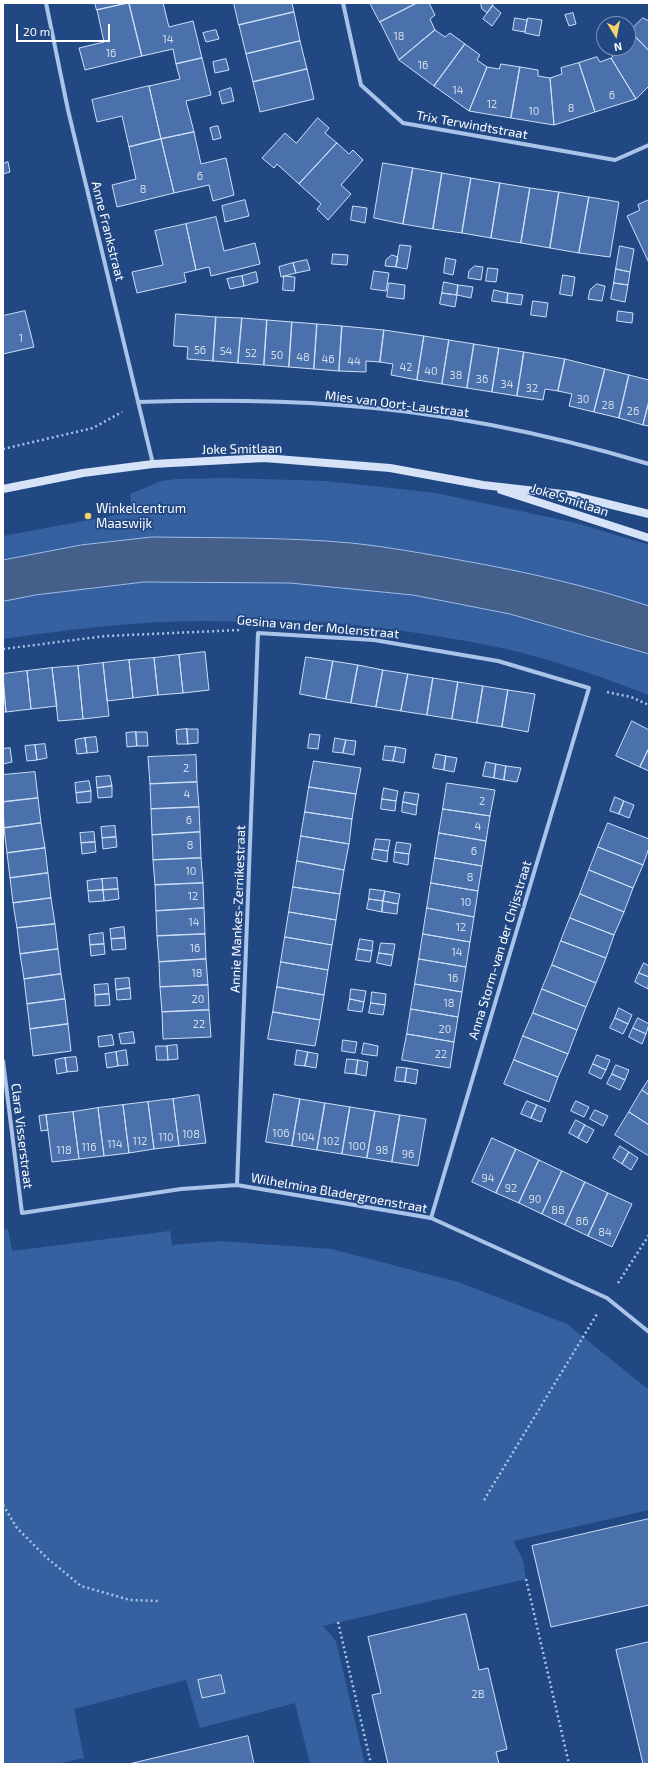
<!DOCTYPE html>
<html>
<head>
<meta charset="utf-8">
<style>
	body { margin:0 }
	#map { position:relative; width:652px; height:1767px; overflow:hidden; background:#224884; font-family:"Exo 2",sans-serif }
	canvas { display:block }
	.frame { position:absolute; inset:0; border:4px solid #fff; pointer-events:none }
	.north { position:absolute; left:596px; top:16px; width:40px; height:40px; box-sizing:border-box; background:#224884; border:1px solid #7a91b5; border-radius:50%; rotate:170deg; font-size:11px; font-weight:700; line-height:16px; text-align:center; color:#fff }
	.north::after { content:''; display:block; margin:auto; width:14px; height:18px; background:#f5d36c; clip-path:polygon(50% 0,100% 100%,50% 72%,0 100%) }
	.scale { position:absolute; left:16px; top:24px; width:94px; height:18px; box-sizing:border-box; border:2px solid #fff; border-top:0; padding-left:5px; font-size:12px; line-height:14px; white-space:nowrap; color:#fff; -webkit-text-stroke:3px #224884; paint-order:stroke }
</style>
</head>
<body>
<div id="map">
<canvas width="652" height="1767"></canvas>
<div class="frame"></div>
<div class="north">N</div>
<div class="scale">20 m</div>
</div>
<script>
const context = document.querySelector('canvas').getContext('2d');
context.lineJoin = 'round';
function fillPath(path, color) { context.fillStyle = color; context.fill(path, 'evenodd'); }
function trace(path, color, width, dash) { context.strokeStyle = color; context.lineWidth = width; context.lineCap = dash ? 'butt' : 'round'; context.setLineDash(dash || []); context.stroke(path); }
function write(font, color, halo, rows, align = 'center') {
  context.font = font + ' "Exo 2",sans-serif'; context.lineWidth = 3.5; context.setLineDash([]); context.textBaseline = 'middle'; context.strokeStyle = halo; context.fillStyle = color; for (const [text, x, y, turn = 0] of rows) {
    context.save(); context.translate(x, y); context.rotate((+turn || 0) * Math.PI / 180); context.textAlign = isNaN(turn) ? turn : align; if (halo) context.strokeText(text, 0, 0); context.fillText(text, 0, 0); context.restore();
  }
}
fillPath(new Path2D(`
	M228,478L326,481L436,493L576,523L649,545V606L615,595L284,538L152,537L81,545L3,560V536L132,512L130,494L161,481L177,479Z
	M144,582L290,583L413,595L510,614L649,654V695C601,677 552,659 502,648C417,630 329,620 243,618L239,622C160,618 80,628 3,639V600L5,601L35,595Z
	M8,1229L12,1251L170,1231L172,1245L220,1241L331,1249L458,1282L567,1324L649,1390V1510L513,1541L523,1560L526,1579L323,1626L336,1641L365,1764H310L295,1703L200,1728L186,1680L74,1709L84,1758L56,1764H3V1230Z`), '#3661a1');
const water = new Path2D(`
	M152,537C218,538 285,537 351,543C389,547 427,554 465,561C527,572 588,586 649,606V654L510,614L413,595L290,583L144,582L35,595L5,601L3,600V560L81,545Z`);
fillPath(water, '#445f8a');
trace(water, '#9ebeea', 1);
const building = new Path2D(`
	M95,3H128L97,10Z
	M129,3L142,56L85,70L79,48L104,42L97,10Z
	M129,3H163L169,27L193,21L202,58L176,64L173,49L142,56Z
	M234,3H292L294,12L239,25Z
	M370,3H417L380,22Z
	M417,3H429L435,15L430,19L435,30L399,60L380,22Z
	M481,3H494L487,13L482,9Z
	M493,6L501,13L492,26L483,19Z
	M294,12L300,41L246,54L239,25Z
	M573,13L576,24L569,26L565,15Z
	M515,18L527,20L525,32L513,30Z
	M528,18L542,20L539,36L525,33Z
	M643,18L649,21V51L630,31Z
	M216,30L219,39L206,42L203,33Z
	M435,30L445,37L450,33L465,44L434,86L399,60Z
	M630,31L649,51V86L636,99L611,58L620,50L619,48H628V33Z
	M300,41L307,69L253,82L246,54Z
	M465,44L480,55L477,60L487,67L469,111L434,86Z
	M597,57L600,62L611,58L636,99L595,112L579,63Z
	M202,58L211,95L186,101L194,132L161,139L149,86L180,79L176,64Z
	M226,59L229,70L215,73L213,62Z
	M579,63L595,112L554,125L550,78L562,74L561,68Z
	M501,64L520,67L511,118L469,111L487,67L499,69Z
	M520,67L538,70V76L550,78L554,125L511,118Z
	M307,69L314,99L260,112L253,82Z
	M149,86L161,139L129,147L122,116L97,122L92,100Z
	M231,88L234,101L222,104L219,92Z
	M318,118L329,128L325,133L337,143L299,184L277,164L274,168L262,158L285,133L296,143Z
	M218,126L221,138L213,140L210,128Z
	M194,132L201,164L226,158L234,195L213,201L209,185L174,193L161,139Z
	M161,139L174,193L117,207L112,185L136,179L129,147Z
	M337,143L349,154L353,150L363,160L341,185L351,194L328,220L317,209L321,204L299,184Z
	M8,162L10,172L3,174V164Z
	M383,163L413,168L403,224L374,218Z
	M413,168L442,173L433,229L403,224Z
	M442,173L471,178L462,233L433,229Z
	M471,178L500,183L491,238L462,233Z
	M500,183L530,188L521,243L491,238Z
	M530,188L559,192L550,248L521,243Z
	M559,192L589,197L579,253L550,248Z
	M589,197L619,202L610,257L579,253Z
	M245,200L249,216L225,222L222,206Z
	M649,200V263L627,216L640,210L638,205Z
	M353,206L367,208L365,223L351,220Z
	M216,217L224,251L255,243L260,264L211,276L209,267L196,270L186,224Z
	M186,224L196,270L184,273L186,282L137,293L132,272L163,265L155,231Z
	M400,245L411,246L407,269L396,267Z
	M620,246L634,249L630,272L616,269Z
	M333,254L348,255L347,265L332,264Z
	M392,255L398,257L396,267L385,266L386,260Z
	M446,258L456,260L453,275L444,273Z
	M307,260L310,270L296,273L293,263Z
	M293,263L296,273L281,277L279,267Z
	M475,266L483,267L481,280L468,278L469,271Z
	M488,268L498,269L496,282L486,281Z
	M616,269L630,272L628,285L614,283Z
	M374,271L389,273L386,291L371,289Z
	M256,272L258,282L244,286L242,276Z
	M563,275L575,277L572,296L560,294Z
	M242,276L244,286L230,289L227,279Z
	M284,276L295,277L294,291L283,290Z
	M444,282L458,285L457,295L442,293Z
	M389,283L405,285L404,299L387,297Z
	M614,283L628,285L625,302L611,299Z
	M597,284L605,286L602,301L588,299L590,290Z
	M458,285L473,287L471,298L457,295Z
	M494,290L508,293L507,303L492,301Z
	M442,293L457,295L455,307L440,304Z
	M508,293L523,295L521,305L507,303Z
	M533,301L548,303L546,317L531,315Z
	M25,311L34,347L3,354V316Z
	M618,311L633,313L632,323L617,321Z
	M176,314L216,317L213,361L187,359L188,347L174,346Z
	M216,317L242,318L238,363L213,361Z
	M242,318L267,320L264,365L238,363Z
	M267,320L292,322L289,367L264,365Z
	M292,322L317,324L314,369L289,367Z
	M317,324L342,326L339,371L314,369Z
	M342,326L384,330L380,362L366,361V372L339,371Z
	M384,330L424,336L417,380L391,375L393,364L380,362Z
	M424,336L449,340L442,384L417,380Z
	M449,340L474,344L467,388L442,384Z
	M474,344L499,348L492,392L467,388Z
	M499,348L524,352L517,396L492,392Z
	M524,352L565,359L558,391L545,389L543,400L517,396Z
	M565,359L605,369L594,412L569,406L572,394L558,391Z
	M605,369L629,375L619,418L594,412Z
	M629,375L649,380V401L643,425L619,418Z
	M649,401V426L643,425Z
	M205,652L209,690L183,693L179,655Z
	M179,655L183,693L158,695L154,658Z
	M306,657L333,661L326,699L300,694Z
	M154,658L158,695L133,698L129,660Z
	M129,660L133,698L107,701L103,663Z
	M333,661L358,665L351,703L326,699Z
	M103,663L109,716L83,719L78,666Z
	M358,665L383,670L376,707L351,703Z
	M78,666L83,719L58,721L52,668Z
	M52,668L57,706L31,709L27,671Z
	M383,670L408,674L401,711L376,707Z
	M27,671L31,709L6,712L3,674Z
	M408,674L433,678L427,715L401,711Z
	M433,678L458,682L452,719L427,715Z
	M458,682L483,686L477,723L452,719Z
	M3,684L6,712H3Z
	M483,686L508,690L502,727L477,723Z
	M508,690L535,694L528,732L502,727Z
	M632,721L649,730V748L640,767L616,756Z
	M187,729L188,744H177L176,730Z
	M187,729H198V743L188,744Z
	M136,732L137,746L127,747L126,733Z
	M136,732H147L148,746H137Z
	M310,734L320,735L318,749L308,748Z
	M96,737L98,752L87,753L85,738Z
	M85,738L87,753L77,754L75,740Z
	M335,738L346,740L343,753L333,752Z
	M346,740L356,741L354,755L343,753Z
	M45,744L47,758L37,760L35,745Z
	M35,745L37,760L27,761L25,746Z
	M385,746L396,747L393,761L383,760Z
	M396,747L406,749L404,763L393,761Z
	M10,748L12,762L3,764V749Z
	M649,748V771L640,767Z
	M436,754L446,756L444,770L433,768Z
	M196,755L197,782L150,784L148,757Z
	M446,756L457,758L454,772L444,770Z
	M314,761L361,768L356,794L309,787Z
	M486,762L496,764L494,778L483,776Z
	M496,764L506,766L504,780L494,778Z
	M506,766L521,768L517,782L504,780Z
	M35,772L38,798L3,802V775Z
	M110,776L112,786L97,788L96,777Z
	M89,781L91,791L76,793L75,783Z
	M197,782L199,807L151,809L150,784Z
	M447,783L495,790L490,816L443,809Z
	M112,786V797L98,798L97,788Z
	M309,787L356,794L352,819L305,812Z
	M384,788L398,791L396,801L382,799Z
	M91,791V802L77,803L76,793Z
	M405,792L419,794L417,805L403,802Z
	M615,797L624,801L619,814L610,811Z
	M38,798L41,823L4,828L3,802Z
	M382,799L396,801L395,811L381,809Z
	M624,801L634,805L629,818L619,814Z
	M403,802L417,805L416,815L402,812Z
	M199,807L200,832L152,835L151,809Z
	M443,809L490,816L486,841L439,833Z
	M305,812L352,819L349,844L301,836Z
	M41,823L45,848L7,853L4,828Z
	M608,823L649,839V848L643,865L598,847Z
	M115,826L116,837L102,838L101,827Z
	M94,832L95,842L81,843L80,833Z
	M200,832L201,858L153,860L152,835Z
	M439,833L486,841L482,866L435,858Z
	M301,836L349,844L344,870L297,861Z
	M116,837L117,847L103,849L102,838Z
	M376,839L390,840L388,851L374,849Z
	M95,842L96,852L82,854L81,843Z
	M397,842L411,844L409,854L395,852Z
	M598,847L643,865L633,888L589,870Z
	M45,848L48,873L10,878L7,853Z
	M374,849L388,851L387,862L372,859Z
	M395,852L409,854L408,865L394,862Z
	M201,858L203,883L155,885L153,860Z
	M435,858L482,866L478,891L431,883Z
	M297,861L344,870L340,894L293,887Z
	M589,870L633,888L624,912L580,894Z
	M48,873L51,898L13,903L10,878Z
	M117,878L118,889L103,890L102,879Z
	M102,879L103,890L88,891L87,881Z
	M203,883L204,908L156,911L155,885Z
	M431,883L478,891L474,917L427,908Z
	M293,887L340,894L336,920L289,912Z
	M118,889L119,899L104,901L103,890Z
	M370,889L385,891L383,901L369,899Z
	M103,890L104,901L89,902L88,891Z
	M385,891L400,894L398,904L383,901Z
	M580,894L624,912L614,935L570,918Z
	M51,898L55,924L17,928L13,903Z
	M369,899L383,901L382,912L367,909Z
	M383,901L398,904L397,914L382,912Z
	M204,908L205,934L157,936L156,911Z
	M427,908L474,917L470,942L423,934Z
	M289,912L336,920L332,945L285,937Z
	M570,918L614,935L606,958L561,941Z
	M55,924L58,949L20,954L17,928Z
	M124,927L125,938L111,939L110,929Z
	M103,933L104,944L90,945L89,935Z
	M205,934L206,959L159,962L157,936Z
	M423,934L470,942L466,967L419,959Z
	M285,937L332,945L328,970L281,962Z
	M125,938L126,949L112,950L111,939Z
	M360,939L373,941L372,951L358,949Z
	M561,941L606,958L596,983L552,965Z
	M381,943L395,944L393,955L379,953Z
	M104,944L105,954L91,956L90,945Z
	M58,949L61,974L24,979L20,954Z
	M358,949L372,951L370,962L356,960Z
	M379,953L393,955L391,966L377,963Z
	M206,959L208,985L160,987L159,962Z
	M419,959L466,967L462,992L415,984Z
	M281,962L328,970L324,995L277,987Z
	M644,963L649,966V977L639,973Z
	M552,965L596,983L586,1007L542,989Z
	M639,973L649,977L648,989L635,982Z
	M61,974L65,999L27,1004L24,979Z
	M129,978L130,988L116,990L115,979Z
	M108,984L109,994L95,995L94,985Z
	M415,984L462,992L458,1017L411,1009Z
	M208,985L209,1010L162,1012L160,987Z
	M277,987L324,995L320,1020L273,1012Z
	M130,988L131,999L117,1000L116,990Z
	M351,989L366,991L364,1002L350,999Z
	M542,989L586,1007L577,1030L533,1013Z
	M372,992L386,994L385,1005L371,1003Z
	M109,994L110,1005L95,1006V995Z
	M65,999L68,1024L30,1029L27,1004Z
	M350,999L364,1002L362,1012L348,1010Z
	M371,1003L385,1005L383,1015L369,1013Z
	M619,1008L632,1015L628,1024L615,1018Z
	M411,1009L458,1017L454,1042L407,1034Z
	M209,1010L211,1037L163,1039L162,1012Z
	M273,1012L320,1020L315,1046L268,1039Z
	M533,1013L577,1030L568,1054L523,1036Z
	M615,1018L628,1024L623,1034L610,1028Z
	M638,1018L649,1024L646,1034L633,1028Z
	M68,1024L71,1051L33,1056L30,1029Z
	M633,1028L646,1034L642,1044L629,1037Z
	M133,1032L135,1043L121,1044L119,1034Z
	M407,1034L454,1042L450,1068L402,1060Z
	M112,1035L114,1045L99,1047L98,1037Z
	M523,1036L568,1054L558,1077L514,1060Z
	M343,1040L357,1042L355,1053L342,1051Z
	M364,1043L378,1046L377,1056L362,1054Z
	M177,1045L178,1059L168,1060L167,1046Z
	M156,1046H167L168,1060H157Z
	M126,1050L128,1065L118,1066L116,1052Z
	M297,1050L308,1052L305,1066L295,1065Z
	M116,1052L118,1066L107,1068L105,1054Z
	M308,1052L318,1054L316,1068L305,1066Z
	M597,1055L610,1060L606,1070L593,1064Z
	M76,1057L78,1071L67,1072L65,1058Z
	M65,1058L67,1072L57,1074L55,1060Z
	M347,1059L358,1060L356,1074L345,1073Z
	M358,1060L368,1062L366,1076L356,1074Z
	M514,1060L558,1077L549,1102L504,1084Z
	M593,1064L606,1070L601,1079L589,1073Z
	M616,1065L629,1070L625,1080L612,1074Z
	M397,1067L407,1068L405,1082L395,1081Z
	M407,1068L418,1070L416,1084L405,1082Z
	M612,1074L625,1080L620,1090L607,1084Z
	M649,1079V1095L642,1090Z
	M642,1090L649,1095V1125L629,1112Z
	M274,1094L300,1099L292,1146L266,1142Z
	M199,1095L206,1143L179,1146L173,1099Z
	M173,1099L179,1146L154,1149L148,1102Z
	M300,1099L325,1103L317,1150L292,1146Z
	M527,1101L537,1105L531,1118L521,1114Z
	M576,1101L589,1107L584,1117L571,1111Z
	M148,1102L154,1149L129,1153L123,1105Z
	M325,1103L350,1107L342,1154L317,1150Z
	M123,1105L129,1153L104,1156L98,1108Z
	M537,1105L546,1109L541,1122L531,1118Z
	M350,1107L375,1111L367,1158L342,1154Z
	M98,1108L104,1156L79,1159L73,1112Z
	M595,1110L608,1116L603,1126L590,1119Z
	M375,1111L400,1115L392,1162L367,1158Z
	M73,1112L79,1159L52,1162L46,1115Z
	M629,1112L649,1125V1156L615,1135Z
	M46,1115L48,1130L41,1131L39,1116Z
	M400,1115L426,1119L418,1166L392,1162Z
	M576,1120L585,1125L578,1138L569,1133Z
	M585,1125L594,1130L587,1143L578,1138Z
	M492,1138L516,1149L496,1193L472,1182Z
	M620,1146L629,1152L622,1164L613,1158Z
	M516,1149L539,1160L519,1203L496,1193Z
	M629,1152L638,1158L631,1170L622,1164Z
	M539,1160L562,1171L542,1214L519,1203Z
	M562,1171L585,1182L565,1225L542,1214Z
	M585,1182L608,1193L588,1236L565,1225Z
	M608,1193L632,1204L612,1247L588,1236Z
	M649,1519V1605L551,1627L532,1546Z
	M466,1614L479,1670L488,1668L507,1749L496,1752L499,1764H388L372,1695L381,1693L368,1637Z
	M649,1642V1764H643L616,1650Z
	M221,1675L225,1693L202,1698L198,1680Z
	M248,1736L254,1764H129Z`);
fillPath(building, '#4b71ac');
trace(building, '#cedff7', 1);
trace(new Path2D(`
	M3,449L93,428L122,412
	M3,649L106,636L240,630
	M607,692L631,697L649,705
	M618,1283L649,1235
	M484,1500L597,1314
	M3,1505L17,1528L47,1558L81,1586L130,1600L159,1601
	M526,1579L569,1764
	M338,1622L371,1764`), '#aac4e9', 2.5, [2, 3]);
trace(new Path2D(`
	M46,3L68,110L153,464
	M343,3L361,85L403,123L615,160L649,145
	M138,402C205,400 271,400 338,405C442,412 549,434 649,464
	M3,1061L22,1213L181,1189L237,1185L431,1218L607,1298L649,1332
	M237,1185L258,633L374,640L498,661L589,688L431,1218`), '#aac4e9', 4);
trace(new Path2D(`
	M3,489L83,473L153,464L264,458L390,468L483,485L571,495L649,514
	M501,490L649,538`), '#d5e2f7', 8);
for (const [x, y, r, color] of [
	[88,516,4,"#f5d36c"]
]) { const dot = new Path2D(); dot.arc(x, y, r, 0, 2 * Math.PI); context.fillStyle = color; context.fill(dot); trace(dot, '#224884', 1.5); }
write('11px', '#d2dcea', null, [
	["18",399,36],
	["14",168,39],
	["16",111,53],
	["16",423,65],
	["14",458,90],
	["6",612,95],
	["12",492,104],
	["8",571,108],
	["10",534,111],
	["6",200,176],
	["8",143,189],
	["1",21,338],
	["56",200,350],
	["54",226,351],
	["52",251,353],
	["50",277,355],
	["48",303,357],
	["46",328,359],
	["44",354,361],
	["42",406,367],
	["40",431,371],
	["38",456,375],
	["36",482,379],
	["34",507,384],
	["32",532,388],
	["30",583,399],
	["28",608,405],
	["26",633,411],
	["2",186,768],
	["4",187,794],
	["2",482,801],
	["6",189,820],
	["4",478,826],
	["8",190,845],
	["6",474,851],
	["10",191,871],
	["8",470,877],
	["12",193,896],
	["10",466,902],
	["14",194,922],
	["12",461,927],
	["16",195,948],
	["14",457,952],
	["18",197,973],
	["16",453,978],
	["20",198,999],
	["18",449,1003],
	["22",199,1024],
	["20",445,1029],
	["22",441,1054],
	["106",281,1133],
	["108",191,1134],
	["110",166,1137],
	["104",306,1137],
	["112",140,1141],
	["102",331,1141],
	["114",115,1144],
	["100",357,1146],
	["116",89,1147],
	["118",64,1150],
	["98",382,1150],
	["96",408,1154],
	["94",488,1178],
	["92",511,1188],
	["90",535,1199],
	["88",558,1210],
	["86",582,1221],
	["84",605,1232],
	["2B",478,1694]
]);
write('13px', '#fff', '#224884', [
	["Trix Terwindtstraat",472,125,10],
	["Anne Frankstraat",108,231,76],
	["Mies van Oort-Laustraat",397,404,7],
	["Joke Smitlaan",242,449,-1],
	["Joke Smitlaan",570,500,18],
	["Gesina van der Molenstraat",318,627,5],
	["Annie Mankes-Zernikestraat",238,909,-88],
	["Anna Storm-van der Chijsstraat",500,950,-73],
	["Clara Visserstraat",22,1136,83],
	["Wilhelmina Bladergroenstraat",339,1193,10]
]);
write('13px', '#fff', '#224884', [
	["Winkelcentrum",96,509],
	["Maaswijk",96,524]
], 'left');
</script>
</body>
</html>
